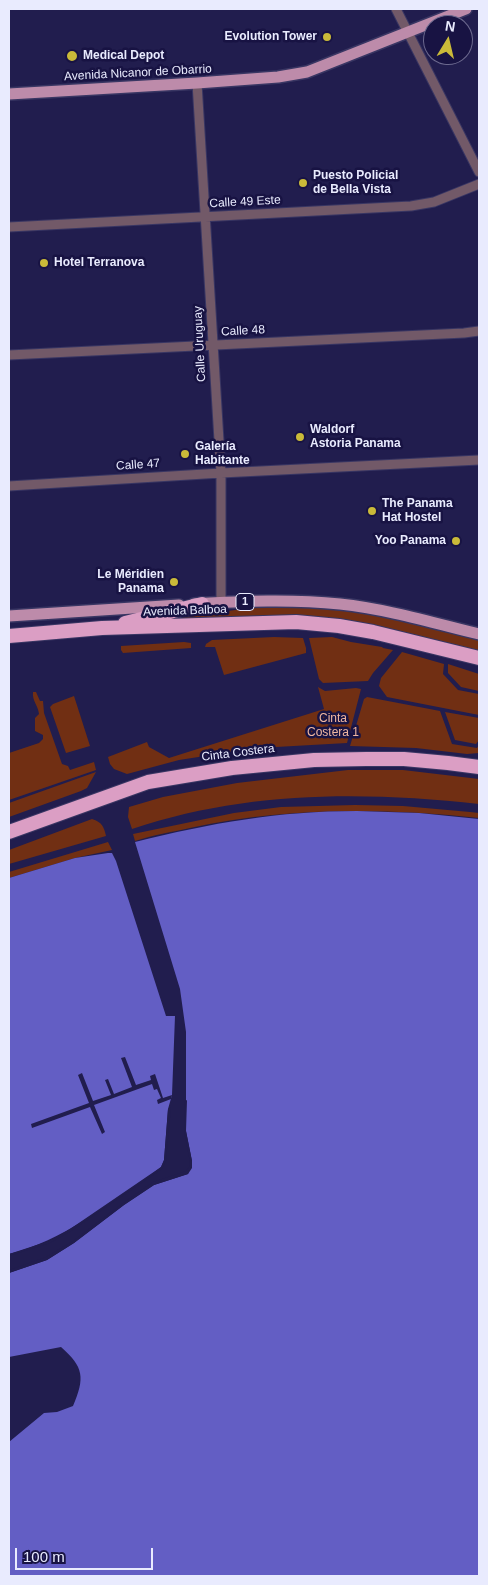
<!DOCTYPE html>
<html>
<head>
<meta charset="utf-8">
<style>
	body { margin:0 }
	#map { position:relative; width:488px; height:1585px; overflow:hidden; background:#211d4e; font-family:Arial,sans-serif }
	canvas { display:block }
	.frame { position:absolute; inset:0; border:10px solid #e9ebfe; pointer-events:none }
	.north { position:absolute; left:423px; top:15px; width:50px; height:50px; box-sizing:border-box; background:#181343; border:1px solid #6c698e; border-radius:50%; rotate:9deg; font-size:14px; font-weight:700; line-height:20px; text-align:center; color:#e9ebfe }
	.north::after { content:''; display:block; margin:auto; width:18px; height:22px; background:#caba39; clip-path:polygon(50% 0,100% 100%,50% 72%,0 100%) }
	.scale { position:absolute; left:15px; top:1548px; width:138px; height:22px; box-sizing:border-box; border:2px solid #e9ebfe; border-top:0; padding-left:6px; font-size:15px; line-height:18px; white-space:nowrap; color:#e9ebfe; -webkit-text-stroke:4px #181343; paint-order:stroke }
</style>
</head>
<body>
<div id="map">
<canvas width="488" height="1585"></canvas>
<div class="frame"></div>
<div class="north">N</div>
<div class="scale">100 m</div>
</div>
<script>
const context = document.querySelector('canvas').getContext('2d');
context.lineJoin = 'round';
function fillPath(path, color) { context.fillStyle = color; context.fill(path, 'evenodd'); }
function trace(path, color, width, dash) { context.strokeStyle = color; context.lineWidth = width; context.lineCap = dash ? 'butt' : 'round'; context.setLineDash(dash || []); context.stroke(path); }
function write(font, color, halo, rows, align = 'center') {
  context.font = font + ' Arial,sans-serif'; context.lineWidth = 5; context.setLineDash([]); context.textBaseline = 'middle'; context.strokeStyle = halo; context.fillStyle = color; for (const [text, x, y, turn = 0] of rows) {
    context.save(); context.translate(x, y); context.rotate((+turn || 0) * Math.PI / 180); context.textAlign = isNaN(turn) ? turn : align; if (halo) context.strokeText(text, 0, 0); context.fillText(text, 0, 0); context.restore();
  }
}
fillPath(new Path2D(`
	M255,607H301L353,610L450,630L479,640V652L300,616L240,617L148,623Z
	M274,637L303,638L306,648V653L224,675L215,647H205L206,644L212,640Z
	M332,637L351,642L382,647L383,648L393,650L373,673L368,681L323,683L319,679L309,638Z
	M184,642L191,643V648L123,653L121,650V646Z
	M402,652L444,664L443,674L458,690L479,694V715L387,697L379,686L381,678Z
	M448,664L479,674V691L461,687L448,673Z
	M318,687L325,691L356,688L361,689L347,743L276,747L231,752L179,760L127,774L114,769L110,764L108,757L147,742L149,747L169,758L324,709Z
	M33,692H36L40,701H43L44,713L62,764L68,766L70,770L94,762L96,770L9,800V753L39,743L43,739V735L35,731V718L39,714C38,705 32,701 33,692Z
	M74,696L90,746L66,753L50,707L53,704Z
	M367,697L440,711L452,744L477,748L479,745V753L467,754L416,748L350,746L364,699Z
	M445,712L479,718V740L476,744L455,740Z
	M348,770H403L479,779V804C363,791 244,791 132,829L128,817L129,807L163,797L237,783Z
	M96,772L87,788L81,791L9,817V803Z
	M355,805L403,806L470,812L479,813V818C382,808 286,807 190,828C172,832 153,835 135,841L133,834L234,813L281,807Z
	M92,819C102,822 104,827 106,836L9,864V850Z
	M108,842L112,850L75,858L9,878V872Z`), '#712f13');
fillPath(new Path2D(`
	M357,811L419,813L479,819V1576H9V1442L44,1413L57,1412L73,1406C85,1378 84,1367 61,1347L9,1357V1273L47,1260L74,1243L124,1205L154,1185L188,1174L192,1161L186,1131V1032L180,989L135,842C211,823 279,811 357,811Z
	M108,853H112L116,861L166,1016H175L172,1095L168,1109L164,1160L161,1167L152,1174C107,1204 63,1241 9,1254V878L75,858Z`), '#635ec4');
fillPath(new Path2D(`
	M125,1057L136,1085L151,1080L150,1076L155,1074L163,1098L172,1095L171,1099L158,1104L157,1100L161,1098L157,1089L154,1090L152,1084L94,1105L105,1132L102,1134L90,1107L32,1128L31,1124L89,1103L78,1075L82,1073L93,1101L111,1095L105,1080L108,1079L114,1094L132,1087L121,1058Z
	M187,1100L186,1131L192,1161V1168L188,1174L154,1185L124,1205L74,1243L47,1260L9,1273V1270L46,1257L73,1241L123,1203L153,1182L186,1171L189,1167L190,1162L184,1132L185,1101Z
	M171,1107L166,1161L162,1169L71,1231L50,1243L9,1256V1254L49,1241L70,1229L161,1167L164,1160L168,1109Z`), '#211d4e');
const minor = new Path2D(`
	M396,9L479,172
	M197,83L221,473V603
	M9,227L411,206L434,202L479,184
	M9,355L464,333L479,331
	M9,486L221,473L479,460`);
const major = new Path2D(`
	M9,94L197,83L278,77L307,72L466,9
	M194,604C243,601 292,599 340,604C387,609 434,623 479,634
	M9,616L179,605`);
const highway = new Path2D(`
	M125,623L202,604
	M9,636L102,628L296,622L339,626L373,632L479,658
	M9,832L148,782L232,768L314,760L366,759H404L448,763L479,767`);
trace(minor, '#393663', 11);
trace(major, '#393663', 14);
trace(highway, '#393663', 16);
trace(minor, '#725968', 9);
trace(major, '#bd8baa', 11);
trace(highway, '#db9ec4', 14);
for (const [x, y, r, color] of [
	[327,37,5,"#caba39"],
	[72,56,6,"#caba39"],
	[303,183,5,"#caba39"],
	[44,263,5,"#caba39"],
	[300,437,5,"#caba39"],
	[185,454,5,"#caba39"],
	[372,511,5,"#caba39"],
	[456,541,5,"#caba39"],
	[174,582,5,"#caba39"]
]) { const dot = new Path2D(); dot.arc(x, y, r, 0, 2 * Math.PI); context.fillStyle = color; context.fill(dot); trace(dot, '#181343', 2); }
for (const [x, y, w] of [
	[245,602,18]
]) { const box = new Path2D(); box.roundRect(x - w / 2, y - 8.5, w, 17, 4); context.fillStyle = '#181343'; context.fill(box); trace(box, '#e9ebfe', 1); }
write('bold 11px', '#e9ebfe', null, [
	["1",245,602]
]);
write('bold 12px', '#e9ebfe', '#181343', [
	["Evolution Tower",317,37,"right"],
	["Medical Depot",83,56],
	["Puesto Policial",313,176],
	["de Bella Vista",313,190],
	["Hotel Terranova",54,263],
	["Waldorf",310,430],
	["Astoria Panama",310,444],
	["Galería",195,447],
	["Habitante",195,461],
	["The Panama",382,504],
	["Hat Hostel",382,518],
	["Yoo Panama",446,541,"right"],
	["Le Méridien",164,575,"right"],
	["Panama",164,589,"right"]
], 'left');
write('12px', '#e9ebfe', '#181343', [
	["Avenida Nicanor de Obarrio",138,73,-3],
	["Calle 49 Este",245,202,-3],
	["Calle 48",243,331,-3],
	["Calle Uruguay",200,344,-93],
	["Calle 47",138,465,-4],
	["Avenida Balboa",185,611,-2],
	["Cinta Costera",238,753,-7]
]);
write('12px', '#f0b7a1', '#181343', [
	["Cinta",333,719],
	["Costera 1",333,733]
]);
</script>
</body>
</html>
